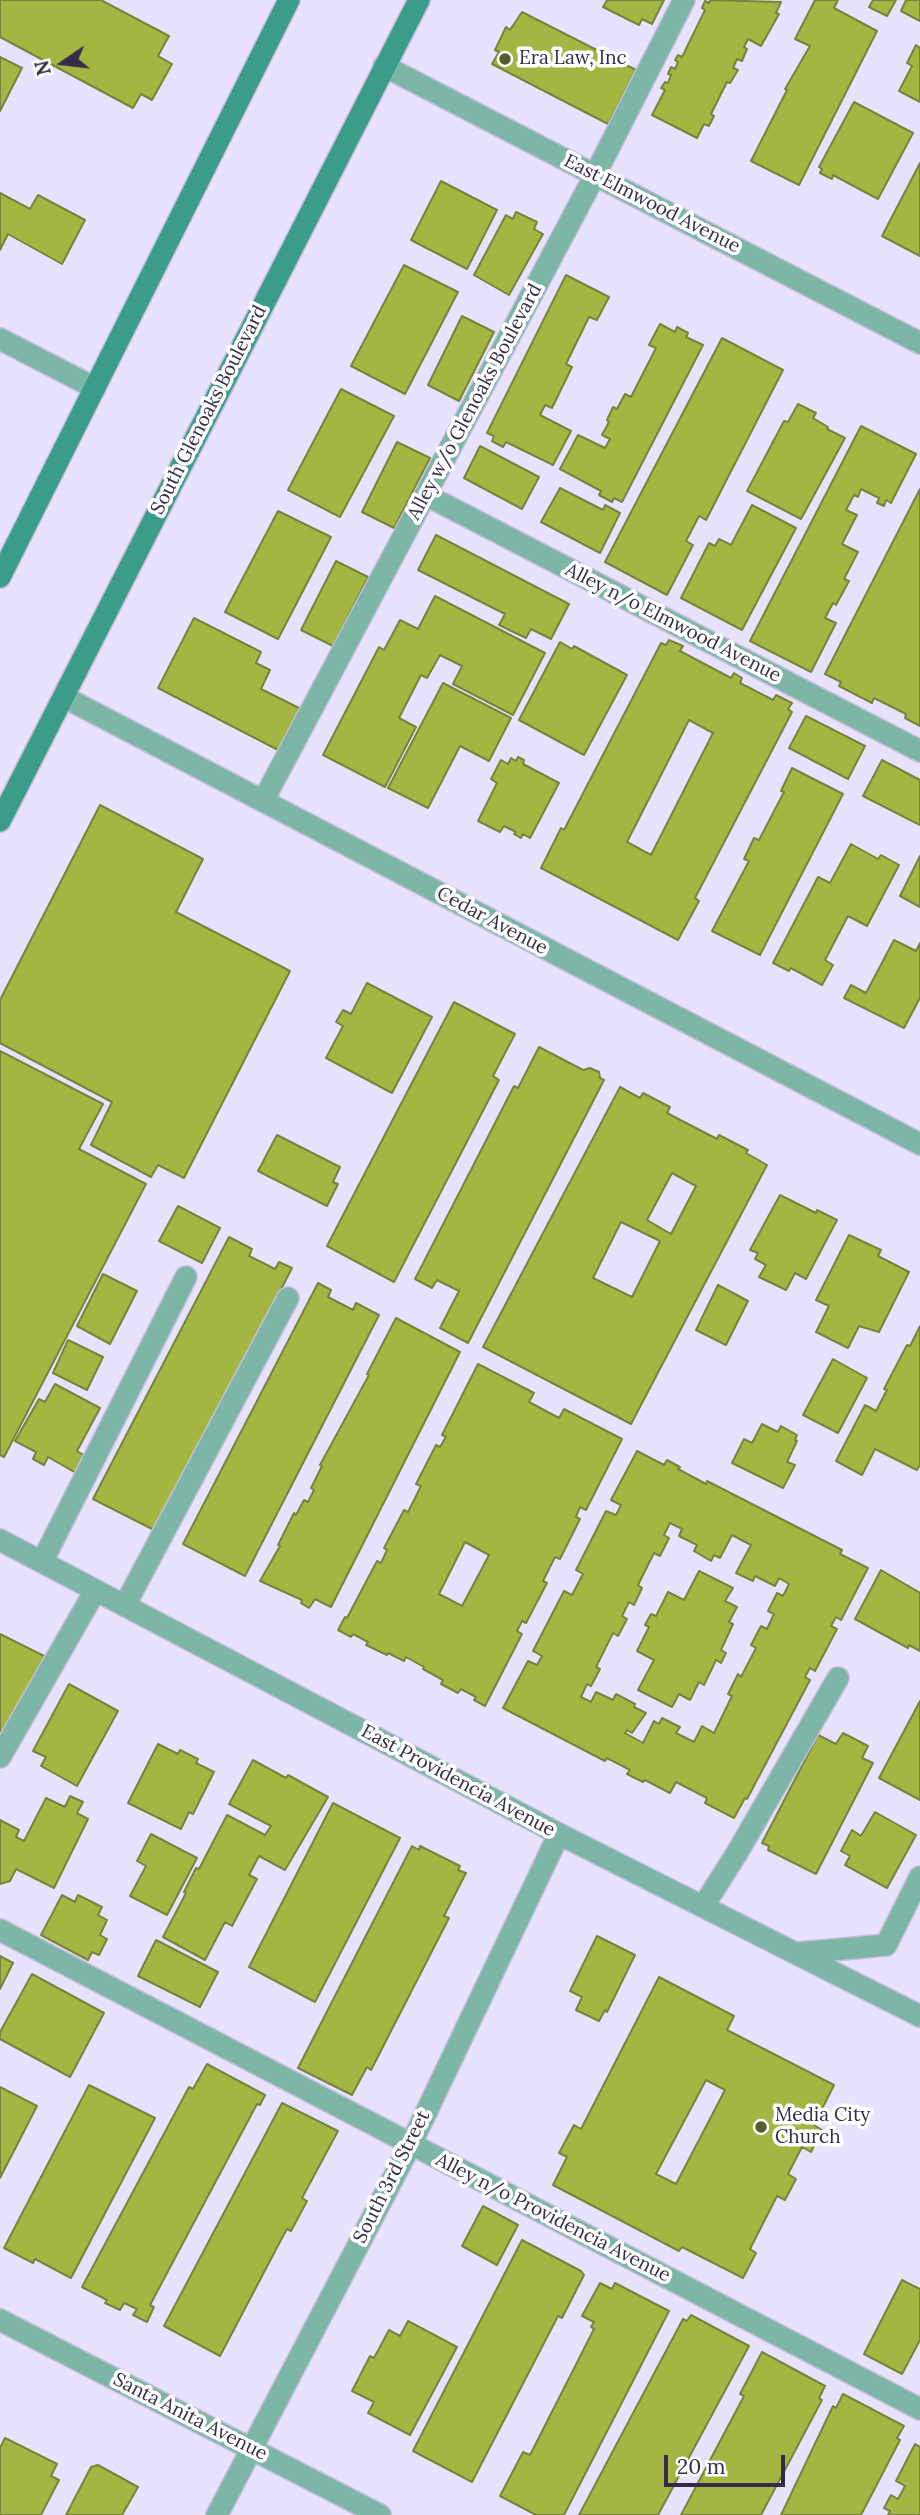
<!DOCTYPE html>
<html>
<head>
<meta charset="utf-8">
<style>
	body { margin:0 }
	#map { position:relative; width:920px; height:2515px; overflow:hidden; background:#e9e2fe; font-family:Lora,serif }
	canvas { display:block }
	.north { position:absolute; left:28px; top:28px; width:70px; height:70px; -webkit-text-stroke:5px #fff; paint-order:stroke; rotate:256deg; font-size:19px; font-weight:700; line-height:28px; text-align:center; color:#342c47 }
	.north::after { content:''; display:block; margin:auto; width:24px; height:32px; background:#342c47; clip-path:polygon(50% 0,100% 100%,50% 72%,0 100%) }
	.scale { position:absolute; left:664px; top:2455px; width:121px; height:32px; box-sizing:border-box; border:4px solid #342c47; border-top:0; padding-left:9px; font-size:21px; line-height:24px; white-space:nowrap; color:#342c47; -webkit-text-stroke:5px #fff; paint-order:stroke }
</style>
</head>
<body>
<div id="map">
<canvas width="920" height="2515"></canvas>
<div class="north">N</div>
<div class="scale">20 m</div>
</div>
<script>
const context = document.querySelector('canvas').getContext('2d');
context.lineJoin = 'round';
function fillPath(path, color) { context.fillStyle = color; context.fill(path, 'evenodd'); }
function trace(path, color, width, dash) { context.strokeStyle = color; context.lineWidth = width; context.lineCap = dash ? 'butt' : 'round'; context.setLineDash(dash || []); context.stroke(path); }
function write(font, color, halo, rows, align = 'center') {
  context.font = font + ' Lora,serif'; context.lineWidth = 7; context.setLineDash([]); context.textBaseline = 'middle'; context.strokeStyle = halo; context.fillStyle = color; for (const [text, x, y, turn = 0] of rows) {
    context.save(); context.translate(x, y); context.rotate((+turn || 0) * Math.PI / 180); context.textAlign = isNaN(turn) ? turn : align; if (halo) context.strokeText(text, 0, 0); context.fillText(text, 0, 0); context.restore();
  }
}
const building = new Path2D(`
	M0,0H101L169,36L158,56L172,64L152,100L141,94L133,108L0,37Z
	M607,0H664L652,24L642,19L639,25L603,7Z
	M710,0L781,2L776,13L779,14L761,46L748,39L744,47L747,49L742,61L737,59L733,68L738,70L730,83L727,82L711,114L714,116L709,126L704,124L697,138L652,115L665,90L661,88L665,82L668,83L671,75L668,74L671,67L675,69L678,62L675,60L678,55L682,57L705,10L702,8L705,1L709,3Z
	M815,0H838L834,8L877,31L799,185L751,161L787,90L785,89L810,46L795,39Z
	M873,0H896L887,16L869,7Z
	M906,0H920V21L901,11Z
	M522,12L636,70L608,124L492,64L499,52L495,50L506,27L510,30Z
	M916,45L920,48V102L899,91L912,66L907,63Z
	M0,57L22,68L0,111Z
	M854,102L913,133L878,199L833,175L832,179L820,173L822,169L819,167Z
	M920,163V256L882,236Z
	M441,181L497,210L467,269L411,240Z
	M0,193L30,209L38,195L85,220L62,264L8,234L0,250Z
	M516,212L537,222L534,229L543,234L509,295L474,275L506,215L513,219Z
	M404,265L458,292L405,394L351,366Z
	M566,275L609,297L597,320L589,317L566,364L572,367L552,408L545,405L540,415L571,431L553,465L506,442L503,447L492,441L494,436L487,433Z
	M462,316L494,332L459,401L428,385Z
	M660,324L675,332L677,327L688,333L686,337L703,345L622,502L614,498L612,502L599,495L601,491L560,469L578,435L605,448L610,439L602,435L609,422L607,420L613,407L617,409L625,394L631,397L656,348L649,345Z
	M722,338L783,370L706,520L699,516L686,541L693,545L667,595L605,562Z
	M341,389L394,416L340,517L288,490Z
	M798,404L816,413L813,418L828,427L827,429L845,438L801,519L747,491L784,421L788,422Z
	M861,426L916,454L891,503L886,500L884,506L877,503L879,498L861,489L858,497L854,495L846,510L857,515L842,544L858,552L844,579L849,581L836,605L833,603L825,618L836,623L811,672L750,641Z
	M397,442L430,458L394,528L362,512Z
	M480,446L539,477L522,509L464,478Z
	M560,488L603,510L605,505L620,513L600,553L541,522Z
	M920,489V726L905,718L906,714L874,698L872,703L839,686L841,682L825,674Z
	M752,505L796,528L742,630L681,598L709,543L715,546L719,539L731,545Z
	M278,511L331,537L278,639L225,612Z
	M436,535L569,604L551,639L531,629L526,638L499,625L505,614L418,570Z
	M336,561L368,577L333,646L301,630Z
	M435,596L545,653L513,715L453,684L462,666L440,655L427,678L421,675L399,718L416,727L385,787L323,755L379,647L384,650L400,620L418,629Z
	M194,618L261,652L256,663L270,670L261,689L303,710L282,752L158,688Z
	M669,640L683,646L680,651L731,678L734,673L742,678L740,683L773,700L776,695L792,703L788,709L792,712L695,898L699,901L678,940L541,868L561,828L564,830L661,643L666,645ZM689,720L713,733L651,855L627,842Z
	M560,642L572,649L574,646L627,675L584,755L519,720Z
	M443,683L511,718L489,761L460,746L428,808L388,788Z
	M806,716L865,746L848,779L789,748Z
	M518,757L524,760L523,764L559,783L530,838L523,834L521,838L514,834L516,832L504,826L500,832L478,821L497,783L491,779L501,760L508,764L511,758L516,761Z
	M882,760L920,780V825L863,796Z
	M792,768L843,794L760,955L712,931L749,861L744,859L754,838L759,840L784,792L781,791Z
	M100,805L203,859L176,912L290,971L184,1178L158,1165L151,1177L91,1145L112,1102L0,1043V1000Z
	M851,844L878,859L881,855L899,865L867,926L848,916L825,960L833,965L822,985L791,968L789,971L773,963L818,877L830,883Z
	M920,856V907L900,896Z
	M894,940L916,951L920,943V998L904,1028L844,998L851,985L866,993Z
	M367,983L432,1017L392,1093L326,1058L343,1026L336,1022L343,1010L351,1014Z
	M454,1002L515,1034L493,1076L499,1080L394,1282L327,1246Z
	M539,1047L583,1070L590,1068L599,1072L600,1078L604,1080L468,1343L440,1328L459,1291L437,1280L432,1288L415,1279L514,1086L518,1088Z
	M0,1051L103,1104L79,1149L146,1184L4,1457L0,1455Z
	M620,1087L640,1098L643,1093L670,1107L667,1113L717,1139L719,1135L748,1150L746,1153L767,1165L631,1424L483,1347ZM672,1173L696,1186L671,1234L647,1220ZM621,1222L660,1241L632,1297L593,1278Z
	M277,1135L340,1167L333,1182L338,1184L327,1206L258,1171Z
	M780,1195L816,1213L817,1210L837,1220L806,1279L795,1273L786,1290L759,1277L766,1265L755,1259L758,1253L750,1250Z
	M178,1206L220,1228L202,1263L159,1241Z
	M849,1235L881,1250L878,1256L909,1272L879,1332L859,1326L848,1348L816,1332L829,1306L816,1300Z
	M229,1237L252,1249L249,1256L275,1269L279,1262L292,1268L156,1531L93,1499Z
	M103,1274L137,1291L110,1344L77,1326Z
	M318,1283L331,1290L328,1297L353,1310L356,1303L379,1315L245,1576L183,1544Z
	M718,1285L748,1301L726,1345L696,1330Z
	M396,1318L460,1352L331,1607L315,1599L309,1608L301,1603L302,1600L260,1581L280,1546L278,1545L294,1513L296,1515L304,1500L308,1502L314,1490L311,1488L322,1466L320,1465L369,1375L367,1374Z
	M920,1326V1465L917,1470L875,1449L862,1475L836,1461L865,1405L876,1411L887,1390L884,1389L907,1345L910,1346Z
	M68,1340L103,1357L87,1390L53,1373Z
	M833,1359L867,1378L838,1433L803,1415Z
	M478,1364L534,1393L529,1402L559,1418L564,1409L622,1439L586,1510L580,1507L576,1517L580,1519L560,1559L555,1557L543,1581L547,1583L526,1623L522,1621L517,1631L522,1634L485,1706L474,1700L476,1697L461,1689L458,1693L441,1684L443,1680L423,1669L424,1667L406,1657L404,1661L388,1653L387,1655L366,1645L368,1642L353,1634L351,1637L338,1630L345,1617L347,1618L377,1561L381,1563L387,1550L384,1548L404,1510L408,1512L421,1486L416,1484L436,1445L440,1447L446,1437L442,1435ZM465,1542L489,1555L462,1606L439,1594Z
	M55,1384L100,1408L77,1451L85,1456L76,1473L48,1457L44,1465L33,1459L36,1452L15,1441L39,1399L45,1402Z
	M762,1424L778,1432L781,1426L797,1435L795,1440L797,1441L787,1462L795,1465L783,1488L732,1463L744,1439L752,1443Z
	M637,1451L664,1465L667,1460L680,1467L678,1469L706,1484L707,1481L842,1550L840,1554L868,1568L841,1620L836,1617L831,1626L837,1629L815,1671L810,1668L805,1677L810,1680L747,1799L745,1798L734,1818L705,1803L707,1798L676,1782L670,1793L645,1780L643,1782L627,1774L630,1770L607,1758L605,1761L503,1708L528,1661L537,1665L542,1656L533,1651L564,1591L572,1595L583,1574L576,1570L606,1511L616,1515L621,1505L611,1500ZM670,1523L682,1529L679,1536L697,1545L694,1551L711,1561L714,1555L720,1558L732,1535L751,1545L736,1573L753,1581L755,1576L775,1586L779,1578L789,1584L783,1596L777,1593L768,1611L774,1614L767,1629L761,1626L751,1645L756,1648L741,1677L738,1674L728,1694L732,1696L714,1733L702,1726L694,1742L676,1733L680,1727L662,1718L659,1724L654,1721L643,1743L625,1733L627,1730L632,1733L646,1713L634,1707L635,1704L616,1694L613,1700L596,1692L591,1702L581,1697L587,1684L591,1686L600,1669L596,1667L613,1633L618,1636L627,1619L622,1616L629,1602L634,1605L642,1588L638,1585L654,1553L660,1556L669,1538L664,1535Z
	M881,1570L920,1593V1651L909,1645L908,1648L855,1619Z
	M699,1571L733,1588L725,1601L737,1607L729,1622L733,1624L721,1650L726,1653L721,1663L716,1660L704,1685L699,1682L690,1700L679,1694L672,1707L638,1690L654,1660L637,1651L649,1627L645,1625L651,1614L656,1616L668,1592L684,1600Z
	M0,1634L48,1658L0,1743Z
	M69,1684L118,1711L77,1786L41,1766L46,1757L33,1751Z
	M920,1701V1800L879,1778Z
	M843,1733L868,1746L862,1758L873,1763L816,1874L768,1850L769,1846L762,1843L818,1735L836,1744Z
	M158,1744L178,1754L180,1750L198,1759L196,1763L214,1772L193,1814L189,1812L181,1829L128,1803Z
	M253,1760L286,1778L288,1775L328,1797L285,1870L259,1856L249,1875L257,1879L232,1926L225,1922L205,1960L163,1937L186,1893L184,1892L196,1868L199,1869L227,1815L265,1835L271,1826L229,1804Z
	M70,1796L83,1802L77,1813L88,1819L54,1888L16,1869L10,1881L0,1884V1820L19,1830L16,1837L24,1841L46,1798L65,1807Z
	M333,1803L400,1838L315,2002L249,1967Z
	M875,1812L916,1835L887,1888L845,1865L850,1856L841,1851L852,1830L861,1836Z
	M151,1834L197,1858L167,1915L130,1896L146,1866L137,1861Z
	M412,1846L419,1850L420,1846L460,1866L458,1870L466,1873L444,1916L449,1918L371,2070L367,2067L352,2095L298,2068Z
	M62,1895L75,1902L78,1895L102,1907L98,1915L107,1920L100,1935L107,1939L99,1955L92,1952L88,1960L41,1935Z
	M597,1936L635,1955L607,2012L605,2010L599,2021L576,2010L582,1997L570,1991Z
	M156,1940L218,1972L200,2007L138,1976Z
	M0,1956L13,1963L0,1989Z
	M32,1974L104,2013L70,2077L0,2039V2032Z
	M659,1977L734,2016L727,2030L834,2085L814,2125L822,2130L811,2152L802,2147L788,2174L796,2179L785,2200L777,2196L750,2249L756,2253L743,2278L682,2247L679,2251L553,2185L567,2157L559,2153L574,2125L581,2129ZM706,2080L725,2090L676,2184L656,2174Z
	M207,2064L265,2095L260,2105L257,2104L150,2305L154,2307L147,2322L133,2315L137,2309L124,2303L120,2310L105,2303L107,2300L82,2287L189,2087L193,2089Z
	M89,2085L155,2118L71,2278L35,2259L33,2263L4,2248Z
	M0,2087L37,2106L0,2178Z
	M282,2103L338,2131L302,2198L307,2201L291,2231L287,2229L282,2238L220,2356L164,2326Z
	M483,2206L518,2225L497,2265L462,2246Z
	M522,2240L581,2271L584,2275L562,2318L558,2316L472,2482L413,2451Z
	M902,2280L920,2289V2340L902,2374L864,2354Z
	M600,2283L612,2289L615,2283L669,2311L564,2515H536L500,2496L523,2452L530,2455L594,2329L591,2327L594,2322L582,2316Z
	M691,2315L749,2346L658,2515H579L683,2319L687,2321Z
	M408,2321L457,2347L410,2435L368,2413L374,2402L352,2391L370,2356L374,2358L389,2330L400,2336Z
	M762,2352L825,2386L819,2398L822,2400L761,2515H681L744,2396L740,2394Z
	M843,2394L904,2426L897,2438L900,2440L861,2515H781L833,2406L836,2408Z
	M5,2438L57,2464L51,2476L59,2480L41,2515H0V2448Z
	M915,2444L920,2447V2515H888L890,2511L884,2508L891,2495L898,2499L905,2486L896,2481Z
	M98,2465L138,2487L122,2515H66L91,2467Z`);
fillPath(building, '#a4b541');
trace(building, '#78843c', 2);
const service = new Path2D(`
	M0,339L95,388
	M426,495L920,751
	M263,801L595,175L684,0
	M42,1562L186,1277
	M125,1605L288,1298
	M0,1757L95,1591
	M704,1905L737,1853L838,1678
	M0,1930L920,2409
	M799,1953L886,1945L920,1877`);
const minor = new Path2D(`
	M384,66L920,343
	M64,697L920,1144
	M0,1540L559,1834L920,2016
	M0,2320L380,2515
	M217,2515L411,2144L559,1834`);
const secondary = new Path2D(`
	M0,577L289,0
	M0,821L419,0`);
trace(service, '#c5bed9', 24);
trace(minor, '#c5bed9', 24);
trace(secondary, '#c5bed9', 24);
trace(service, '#7cb6a7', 21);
trace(minor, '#7cb6a7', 21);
trace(secondary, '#3b9d89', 21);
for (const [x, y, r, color] of [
	[505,59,7,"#545d2b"],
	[761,2127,7,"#545d2b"]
]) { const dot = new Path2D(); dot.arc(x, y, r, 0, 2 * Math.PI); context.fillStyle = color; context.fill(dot); trace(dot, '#fff', 2.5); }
write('19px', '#342c47', '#fff', [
	["Era Law, Inc",519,59],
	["Media City",775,2116],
	["Church",775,2138]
], 'left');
write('19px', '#342c47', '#fff', [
	["East Elmwood Avenue",652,204,27],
	["Alley w/o Glenoaks Boulevard",475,402,-62],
	["South Glenoaks Boulevard",209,410,-63],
	["Alley n/o Elmwood Avenue",673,623,27],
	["Cedar Avenue",492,921,28],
	["East Providencia Avenue",458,1781,28],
	["South 3rd Street",392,2177,-63],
	["Alley n/o Providencia Avenue",553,2218,27],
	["Santa Anita Avenue",190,2417,27]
]);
</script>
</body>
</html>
